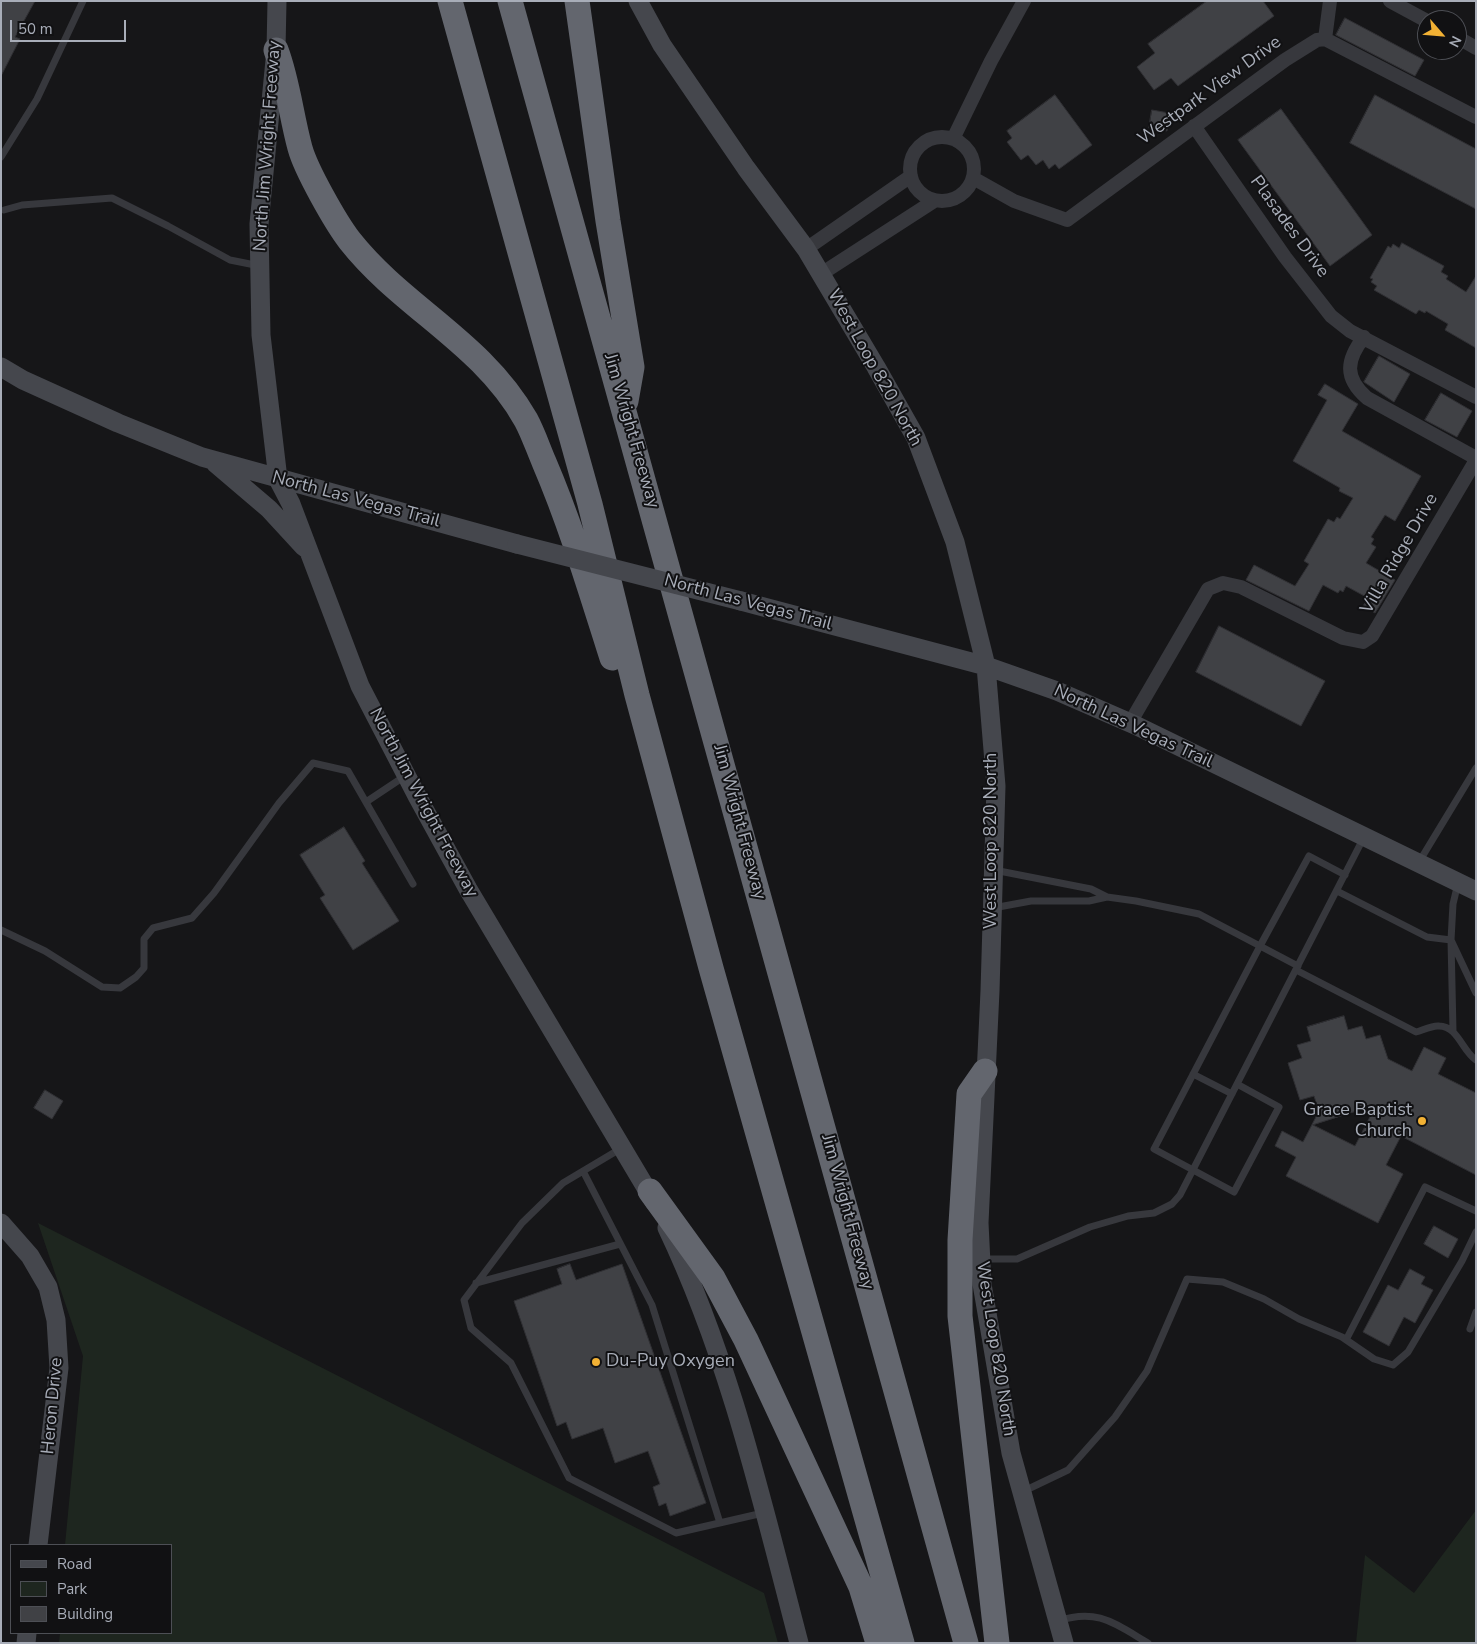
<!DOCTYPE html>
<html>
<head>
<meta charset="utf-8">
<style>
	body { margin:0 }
	#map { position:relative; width:1477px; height:1644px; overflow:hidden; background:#161618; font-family:"Nunito Sans",sans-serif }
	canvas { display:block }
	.frame { position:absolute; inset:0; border:2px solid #a8adb8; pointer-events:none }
	.legend { position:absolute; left:10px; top:1544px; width:162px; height:90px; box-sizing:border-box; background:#111113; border:1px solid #4d4f55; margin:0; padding:6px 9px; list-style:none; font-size:15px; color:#a8adb8 }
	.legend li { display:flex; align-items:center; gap:10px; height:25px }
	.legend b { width:25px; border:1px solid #4d4f55 }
	.north { position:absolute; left:1417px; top:10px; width:50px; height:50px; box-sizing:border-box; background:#111113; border:1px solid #4d4f55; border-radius:50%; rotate:117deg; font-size:14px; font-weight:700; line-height:20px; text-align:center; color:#a8adb8 }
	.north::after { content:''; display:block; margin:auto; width:18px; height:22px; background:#f2b134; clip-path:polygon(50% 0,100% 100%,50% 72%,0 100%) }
	.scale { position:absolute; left:10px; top:20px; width:116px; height:22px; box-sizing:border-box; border:2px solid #a8adb8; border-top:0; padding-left:6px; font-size:15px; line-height:18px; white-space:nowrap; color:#a8adb8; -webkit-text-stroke:4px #111113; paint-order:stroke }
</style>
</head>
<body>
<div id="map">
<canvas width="1477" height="1644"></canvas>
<div class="frame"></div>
<ul class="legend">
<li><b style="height:6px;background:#45474d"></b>Road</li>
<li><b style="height:14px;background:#1e261f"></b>Park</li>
<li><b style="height:14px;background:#404145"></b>Building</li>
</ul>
<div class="north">N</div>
<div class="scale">50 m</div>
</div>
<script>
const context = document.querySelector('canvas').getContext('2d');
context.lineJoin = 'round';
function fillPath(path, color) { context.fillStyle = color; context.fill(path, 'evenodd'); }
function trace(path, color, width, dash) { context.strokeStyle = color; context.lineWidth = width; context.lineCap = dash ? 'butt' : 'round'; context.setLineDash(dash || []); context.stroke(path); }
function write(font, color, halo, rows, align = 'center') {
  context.font = font + ' "Nunito Sans",sans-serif'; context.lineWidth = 4; context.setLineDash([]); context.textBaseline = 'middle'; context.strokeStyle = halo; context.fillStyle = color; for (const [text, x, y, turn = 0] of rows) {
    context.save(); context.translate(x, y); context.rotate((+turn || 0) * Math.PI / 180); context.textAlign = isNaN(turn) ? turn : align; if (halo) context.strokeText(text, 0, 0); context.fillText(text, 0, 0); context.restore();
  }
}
fillPath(new Path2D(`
	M38,1223L764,1593L778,1643H59L60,1633H171V1545H65L83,1356Z
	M1476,1510V1643H1356L1365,1555L1414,1593Z`), '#1e261f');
const building = new Path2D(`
	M1,1H35L15,37L20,39L1,76Z
	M1207,1H1263L1274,16L1178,86L1171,78L1154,90L1137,67L1155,53L1148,44Z
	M1345,18L1424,60L1415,76L1336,35Z
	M1055,95L1092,145L1059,169L1055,164L1049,169L1043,160L1036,165L1028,155L1021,160L1007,142L1012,138L1007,131Z
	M1375,95L1476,149V209L1350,143Z
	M1281,109L1372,235L1330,266L1238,140Z
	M1152,110L1169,113L1167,131L1149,128Z
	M1402,243L1444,266L1441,272L1448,276L1446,279L1466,292L1476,276V348L1445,330L1448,324L1426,311L1425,313L1419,310L1416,314L1374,290L1377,286L1371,282L1373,279L1370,278L1388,246L1391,248L1393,244L1399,248Z
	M1379,356L1410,374L1394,402L1364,382Z
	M1325,384L1358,404L1342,431L1421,476L1395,521L1385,515L1371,537L1374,539L1371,544L1376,547L1366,563L1395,580L1375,613L1363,606L1368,598L1346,586L1343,592L1340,590L1338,593L1323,585L1309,611L1246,580L1254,565L1295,586L1309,564L1304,561L1328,519L1334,522L1337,517L1340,519L1353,498L1339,491L1340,488L1293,461L1327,400L1318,395Z
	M1441,393L1472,411L1457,437L1425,420Z
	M1219,626L1325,681L1301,726L1196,672Z
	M344,827L365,861L362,863L399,921L353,950L320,898L325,895L300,855Z
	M1344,1016L1348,1030L1362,1026L1366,1039L1380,1035L1388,1059L1412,1071L1424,1047L1446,1058L1438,1074L1476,1093V1175L1401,1136L1386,1165L1403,1174L1378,1223L1286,1176L1296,1157L1275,1146L1282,1131L1303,1142L1319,1111L1314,1096L1300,1100L1288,1063L1302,1058L1297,1045L1311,1041L1307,1027ZM1376,1105L1355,1146L1313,1125Z
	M45,1090L63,1101L52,1119L34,1108Z
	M1434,1226L1458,1239L1448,1258L1424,1244Z
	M570,1264L576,1280L622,1264L706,1503L670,1516L666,1503L659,1506L653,1487L660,1484L648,1451L615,1463L603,1428L572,1439L566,1422L557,1426L514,1301L562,1284L557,1269Z
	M1410,1269L1425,1277L1421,1284L1433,1290L1415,1323L1404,1317L1389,1346L1363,1332L1388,1285L1398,1290Z`);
fillPath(building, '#404145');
trace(building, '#303034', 1);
trace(new Path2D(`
	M1,157L37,99L83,1
	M4,210L22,205L112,198L168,226L230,260L260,266
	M366,802L405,776
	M1419,862L1476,768
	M994,870L1091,889L1107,897
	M1458,883L1453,904L1451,940L1476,993
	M1337,891L1427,937L1451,940L1453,1031
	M993,908L1031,901H1089L1107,897L1136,901L1199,914L1260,946L1154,1149L1234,1192L1279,1107L1237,1084L1364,837
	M1,930L45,951L102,987L120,988L136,977L144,968V939L153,928L192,918L214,893L279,803L313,763L348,771L413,884
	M1298,966L1260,946L1309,856L1345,875
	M1296,970L1416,1032C1423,1030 1433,1025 1439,1026C1458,1026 1462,1051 1476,1060
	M1193,1074L1232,1094
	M620,1149L563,1183L522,1223L464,1300L471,1328L511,1363L569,1478L676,1533L763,1513
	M583,1171L652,1305L720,1523
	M981,1259H1017L1090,1227L1128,1216L1154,1213L1172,1204L1180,1195L1237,1084
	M476,1283L620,1244
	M1470,1329L1476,1312
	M1346,1340L1425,1187L1476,1211
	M1024,1491L1068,1470L1115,1417L1147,1371L1187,1279L1223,1282L1264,1299L1299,1319L1342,1337L1374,1359L1393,1365L1408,1352L1462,1261L1476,1232
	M1058,1621C1097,1608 1114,1623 1148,1643`), '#37383d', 7);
trace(new Path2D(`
	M1390,1L1427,21
	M1457,37L1476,48
	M1325,39L1330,1
	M1194,126L1285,257L1331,316L1350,331L1476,397
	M910 169a32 32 0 1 1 64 0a32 32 0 1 1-64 0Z
	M953,139L991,61L1024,1
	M973,178L1014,201L1067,220L1285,60L1317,40L1325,39L1476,117
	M806,249L911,176
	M821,274L934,201
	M1364,337C1346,360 1344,378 1367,398L1476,458
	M1130,723L1208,589L1223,583L1241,587L1343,638L1363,642L1372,636L1476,460`), '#37383d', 14);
trace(new Path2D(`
	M277,1L276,50L259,224L261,335L278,479L291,504L360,686L417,796L468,889L655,1203
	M638,1L662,45L746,168L806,249L876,367L916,438L955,542L986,666L996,786L990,991L979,1223L982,1284L1011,1453L1064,1643
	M1,367L23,380L118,423L202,457L517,544
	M215,463L269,509L304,547
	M741,601L986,666L1057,691L1135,725L1476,891
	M1,1223L30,1256L48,1287L56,1320L59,1368L38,1545
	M667,1228C730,1360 762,1502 799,1643
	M26,1643L27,1633`), '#45474d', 19);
trace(new Path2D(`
	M450,1L590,504L637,695L711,968L902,1643
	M510,1L966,1643
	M577,1L608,221L632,367L626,401
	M276,50C288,82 291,115 300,148C306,170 336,223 350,241C403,308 482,342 526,420C533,433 538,448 544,462C571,525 591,592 612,658
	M985,1071L969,1094L960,1240V1316L997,1643
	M650,1191L713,1278L746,1340L861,1587L878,1643`), '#63666e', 25);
trace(new Path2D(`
	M517,544L741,601`), '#45474d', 19);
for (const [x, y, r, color] of [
	[1422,1121,5,"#f2b134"],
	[596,1362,5,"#f2b134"]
]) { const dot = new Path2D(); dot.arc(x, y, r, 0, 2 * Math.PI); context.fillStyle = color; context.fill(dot); trace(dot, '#111113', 2); }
write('18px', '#a8adb8', '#111113', [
	["Westpark View Drive",1210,91,-36],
	["North Jim Wright Freeway",268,146,-86],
	["Plasades Drive",1289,227,54],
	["West Loop 820 North",874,368,61],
	["Jim Wright Freeway",631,431,74],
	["North Las Vegas Trail",356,500,15],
	["Villa Ridge Drive",1400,554,-60],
	["North Las Vegas Trail",748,603,15],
	["North Las Vegas Trail",1133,727,25],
	["North Jim Wright Freeway",423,803,62],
	["Jim Wright Freeway",739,822,75],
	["West Loop 820 North",992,841,-90],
	["Jim Wright Freeway",847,1212,75],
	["West Loop 820 North",995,1349,81],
	["Heron Drive",53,1406,-85]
]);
write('18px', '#a8adb8', '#111113', [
	["Grace Baptist",1412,1111],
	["Church",1412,1132],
	["Du-Puy Oxygen",606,1362,"left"]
], 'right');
</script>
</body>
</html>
